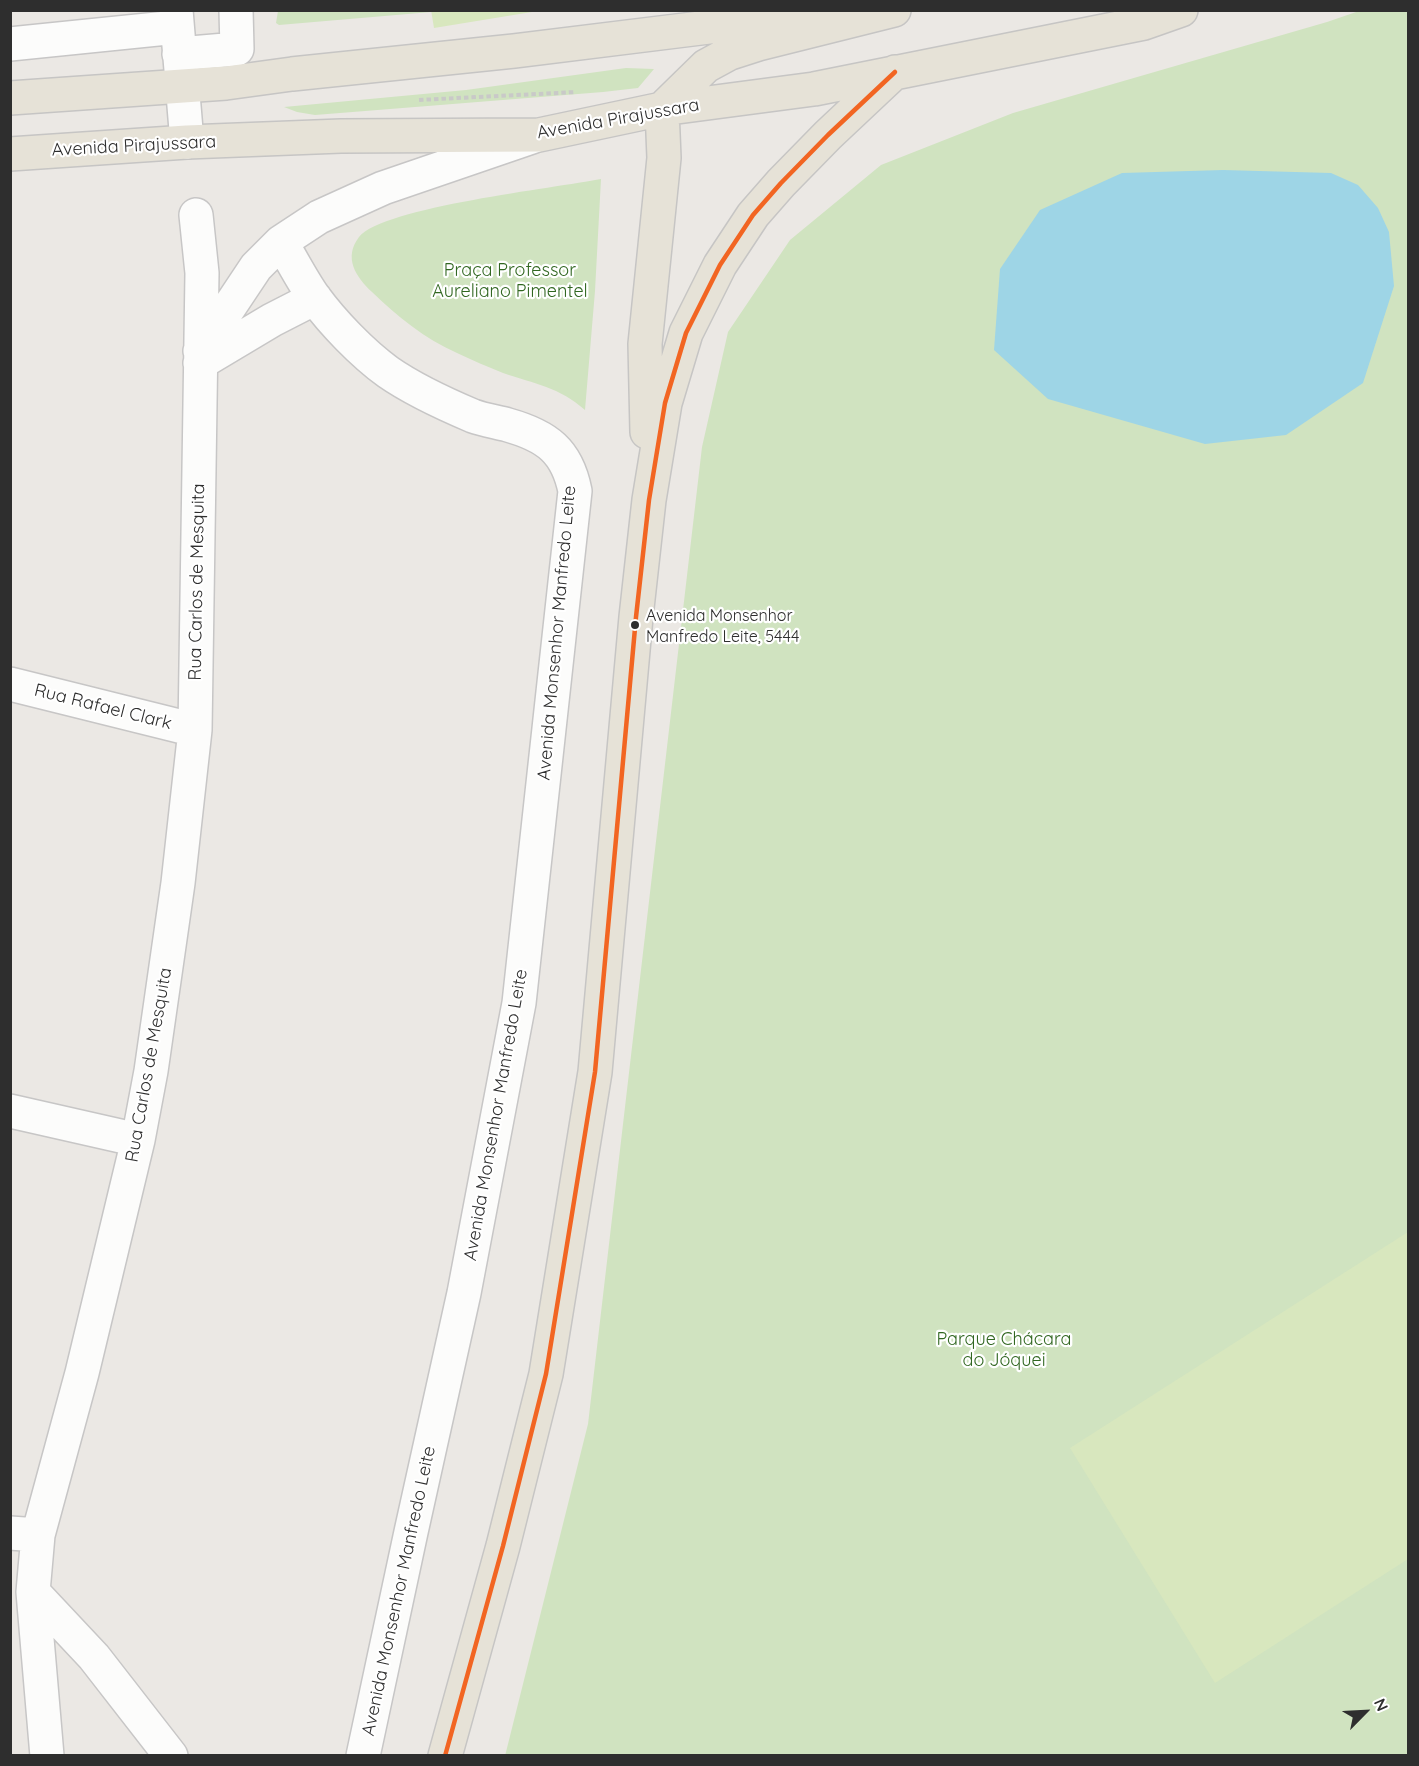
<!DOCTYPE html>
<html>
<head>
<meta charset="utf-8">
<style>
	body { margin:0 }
	#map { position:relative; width:1419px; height:1766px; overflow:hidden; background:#ebe8e4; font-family:Quicksand,sans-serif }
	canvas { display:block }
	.frame { position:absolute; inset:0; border:12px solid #2e2e2e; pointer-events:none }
	.north { position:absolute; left:1335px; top:1682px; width:60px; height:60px; -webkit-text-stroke:4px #fff; paint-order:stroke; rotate:66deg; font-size:16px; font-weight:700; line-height:24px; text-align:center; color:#2e2e2e }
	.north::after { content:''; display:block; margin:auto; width:21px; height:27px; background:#2e2e2e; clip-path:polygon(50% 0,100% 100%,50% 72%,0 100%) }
</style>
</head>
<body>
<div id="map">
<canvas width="1419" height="1766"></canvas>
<div class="frame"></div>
<div class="north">N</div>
</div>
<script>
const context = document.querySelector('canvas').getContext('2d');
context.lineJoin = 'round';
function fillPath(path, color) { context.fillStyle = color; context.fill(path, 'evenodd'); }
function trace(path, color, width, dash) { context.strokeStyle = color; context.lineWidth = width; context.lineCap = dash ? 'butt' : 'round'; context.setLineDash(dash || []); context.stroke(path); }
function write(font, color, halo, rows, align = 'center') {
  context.font = font + ' Quicksand,sans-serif'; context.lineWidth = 4.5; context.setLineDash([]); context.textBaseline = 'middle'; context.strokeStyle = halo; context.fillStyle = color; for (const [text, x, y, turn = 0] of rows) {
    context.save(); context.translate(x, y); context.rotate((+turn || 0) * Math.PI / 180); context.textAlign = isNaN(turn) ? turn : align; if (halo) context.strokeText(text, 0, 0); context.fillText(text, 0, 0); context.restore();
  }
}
fillPath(new Path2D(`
	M278,11H443L279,25L276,23Z
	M1359,11H1408V1755L505,1756L588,1424L702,447L728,332L790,240L881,165L1013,113L1327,22Z
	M626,68L654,69L638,88L603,92L315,115L297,112L284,107L466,90Z
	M601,179L595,291L585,410C559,387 535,384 503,373C488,367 472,360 457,353C425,339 397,316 372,292C356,277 343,258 359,237C383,207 556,188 601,179Z`), '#d0e3c0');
fillPath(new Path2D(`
	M431,10H538V11L434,28Z
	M1408,1232V1559L1215,1683L1070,1448Z`), '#d8e7be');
fillPath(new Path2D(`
	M1223,170L1331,173L1358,185L1378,208L1389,232L1394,286L1363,383L1286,435L1205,444L1048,399L994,350L1000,269L1040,210L1122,173Z`), '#9ed5e6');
const minor = new Path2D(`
	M176,10L187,142
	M10,44L177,27
	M179,54L237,49L236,10
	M281,242C292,260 302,280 314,297C333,323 362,353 388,372C411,388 447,405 473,416C484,420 497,422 508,425C547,436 567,451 575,491L519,1003L464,1293L411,1532L363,1756
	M200,351L256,267L281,242L319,217L383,188L532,137
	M200,363L272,320L315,298
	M10,684L195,730
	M10,1111L138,1140
	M10,1533L38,1535
	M33,1592L94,1657L171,1756
	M47,1756L33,1592L38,1535L82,1373L138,1140L151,1071L178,883L195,730L202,273L196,215`);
const major = new Path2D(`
	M10,98L226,83L292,74L514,51L717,26L801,10
	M662,109L706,66L730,53L758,44L894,10
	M10,154L187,142L341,136L539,135L662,109L814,89L1144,23L1181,10
	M647,432L645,344L664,158L662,109
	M445,1756L503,1546L546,1374L595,1072L636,617L649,500L665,403L686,333L720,265L753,215L781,183L828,135L895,72`);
trace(minor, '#c7c6c6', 36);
trace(major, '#c6c5c4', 36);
trace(new Path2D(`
	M419,100L576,92`), '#c9c9c8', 4, [4.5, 3]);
trace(minor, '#fcfcfb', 33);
trace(major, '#e6e2d7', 33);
trace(new Path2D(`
	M445,1756L503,1546L546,1374L595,1072L636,617L649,500L665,403L686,333L720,265L753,215L781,183L828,135L895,72`), '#f26522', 4.5);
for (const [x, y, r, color] of [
	[635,625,5,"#2e2e2e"]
]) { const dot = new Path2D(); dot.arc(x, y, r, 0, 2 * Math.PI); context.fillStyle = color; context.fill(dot); trace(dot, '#fff', 2); }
write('16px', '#2e2e2e', '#fff', [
	["Avenida Monsenhor",646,616],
	["Manfredo Leite, 5444",646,637]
], 'left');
write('18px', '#2e2e2e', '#fff', [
	["Avenida Pirajussara",618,119,-10],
	["Avenida Pirajussara",134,146,-3],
	["Rua Carlos de Mesquita",197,582,-89],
	["Avenida Monsenhor Manfredo Leite",557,633,-85],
	["Rua Rafael Clark",103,707,14],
	["Rua Carlos de Mesquita",149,1065,-80],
	["Avenida Monsenhor Manfredo Leite",496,1115,-80],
	["Avenida Monsenhor Manfredo Leite",399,1591,-78]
]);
write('18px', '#316721', '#fff', [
	["Praça Professor",510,271],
	["Aureliano Pimentel",510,292],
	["Parque Chácara",1004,1340],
	["do Jóquei",1004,1361]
]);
</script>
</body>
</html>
